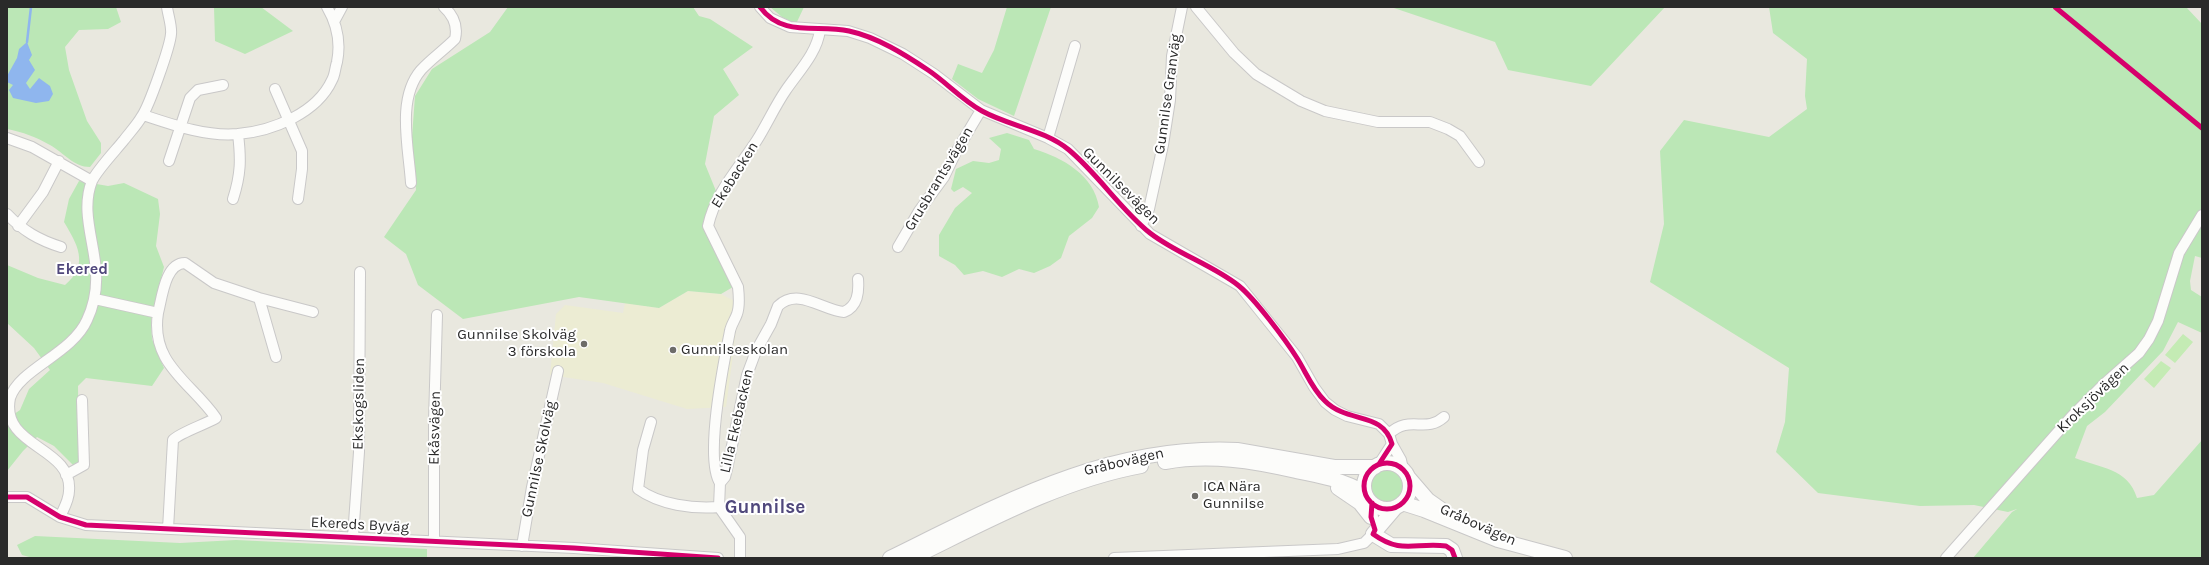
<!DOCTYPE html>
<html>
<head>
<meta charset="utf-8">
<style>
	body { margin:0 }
	#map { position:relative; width:2209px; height:565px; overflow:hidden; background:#e9e8df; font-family:Karla,sans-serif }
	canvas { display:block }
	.frame { position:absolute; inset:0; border:8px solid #2a2a2a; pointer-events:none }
</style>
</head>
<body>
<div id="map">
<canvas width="2209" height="565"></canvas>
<div class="frame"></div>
</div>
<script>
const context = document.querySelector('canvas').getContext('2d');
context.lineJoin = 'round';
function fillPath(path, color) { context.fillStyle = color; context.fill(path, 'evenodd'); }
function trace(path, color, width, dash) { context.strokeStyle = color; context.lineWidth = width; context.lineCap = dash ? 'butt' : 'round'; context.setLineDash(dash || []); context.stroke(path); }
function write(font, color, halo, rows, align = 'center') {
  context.font = font + ' Karla,sans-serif'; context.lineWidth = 4; context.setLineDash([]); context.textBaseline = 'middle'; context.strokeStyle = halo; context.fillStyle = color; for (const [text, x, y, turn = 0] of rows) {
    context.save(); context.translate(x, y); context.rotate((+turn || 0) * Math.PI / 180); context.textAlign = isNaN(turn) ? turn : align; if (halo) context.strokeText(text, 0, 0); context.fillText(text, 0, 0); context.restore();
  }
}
fillPath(new Path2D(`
	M688,291L721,294L734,301L738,317L726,407L687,409L603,383L550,375L556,314L565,305L623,313L625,303L659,308Z`), '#ececd3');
fillPath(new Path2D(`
	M7,7H116L121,22L108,29L79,30L65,47L69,70L87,121L101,143V153L90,167C74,167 64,153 50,145C36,137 23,132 7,129Z
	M214,7H261L293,31L245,54L215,41Z
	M508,7H693L699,16L710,19L753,47L723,69L739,95L714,116L705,164L716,191L705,224L733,287L721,294L688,291L659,308L579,297L463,319L418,285L406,254L384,237L416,190L412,137L415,96L432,69L490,32Z
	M770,7H804L796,24L782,17Z
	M1007,7H1051L1014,116L978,99L952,79L958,64L982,73L994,50Z
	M1391,7H1665L1591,86L1508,70L1495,42Z
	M1769,7H2186L2202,24V258L2195,256L2190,281L2191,290L2202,297V333L2178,322L2163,351L2105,412L2087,426L2075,458C2100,468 2128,468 2137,498L2154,495L2202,440V558H1973L2012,512L2017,509L2008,512L1974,505L1920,506L1818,493L1776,452L1785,422L1789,368L1650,282L1664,224L1660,151L1684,120L1769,137L1807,109L1805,96L1807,59L1773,33Z
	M1007,133L1029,140L1034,149C1063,158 1094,175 1099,207L1092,218L1069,236L1061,258L1050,266L1034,273L1019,269L1002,277L983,271L964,275L955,265L939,256V235L955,208L972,193L963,187L954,192L951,189L956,169L973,161L989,163L999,160L1001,149L989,138Z
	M79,181L108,186L124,183L158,199L160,214L156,246L164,267L151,321L152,339L164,368L152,386L86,378L78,386L79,461L74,466L54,446L37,437L23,451L7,471V419L20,410L29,389L50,370L34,348L7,323V265L38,278L65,285C90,264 77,244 64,222L69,199Z
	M1369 486a18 18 0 1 1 36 0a18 18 0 1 1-36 0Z
	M35,536L180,543L236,540L427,549V558H33L22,555L17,545Z`), '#bbe7b6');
fillPath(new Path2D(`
	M2183,334L2193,342L2175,363L2165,355Z
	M2161,361L2171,368L2154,388L2144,379Z`), '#c4ebb4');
fillPath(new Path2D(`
	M27,42L32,55L29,60L35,70L26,83L30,89L39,78L50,86L53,94L49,101L36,103L13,98L9,90L13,85L7,82V76L17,58L19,49Z`), '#8fb6ee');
trace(new Path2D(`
	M27,42L31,7`), '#8fb6ee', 2.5);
const street = new Path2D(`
	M760,7L770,18L790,27L848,31L870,38L903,54L934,74L981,110L1048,138L1068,149L1150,234L1240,286L1297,357L1314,387L1325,402L1335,410L1347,416L1379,424L1389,434L1392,444L1401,460L1403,469
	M1196,7L1234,53L1256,74L1301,101L1325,111L1378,122H1430L1448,129L1460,136L1479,162
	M335,20L342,7
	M275,89L302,151V169L298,199
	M143,115C173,125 207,137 238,134C273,131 317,113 332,80C335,75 335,68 337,62C341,42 337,24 327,7
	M7,138L32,147L92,181
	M1048,138L1075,46
	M169,161L190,98L198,90L223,85
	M411,183C409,149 396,99 421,70C431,59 444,50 455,39C458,26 454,16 444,7
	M233,199C241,174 241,159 238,134
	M7,214C23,231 39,240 61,247
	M18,226L43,192L59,161
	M1141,226L1149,209L1163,145L1170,100L1172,56L1182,7
	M898,247L919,211L944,177L956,152L981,110
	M259,298L276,357
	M95,299L158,313C162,298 165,263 185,263L214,283L259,298L313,312
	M158,313C150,364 191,382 216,418C206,424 179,433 173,440L168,529
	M651,422L643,450L638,489C660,505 693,509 719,507
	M1389,434C1410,414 1425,434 1444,417
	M1379,464L1392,444
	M66,475L84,465L82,400
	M720,483C704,459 724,361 730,331C731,325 735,320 737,314C740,306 739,296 738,287L708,226C715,193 739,168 757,140C767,124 775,106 786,90C799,71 817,53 820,30
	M7,497H27L60,517L86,525L574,548L718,558
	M60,517C64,508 69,500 69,491C73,446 0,448 10,398C19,369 72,354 87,320C94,305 97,290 96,273C95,243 80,211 92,181C97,170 116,150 124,140C130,132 137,125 142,116C149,106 170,47 171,34C172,26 168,15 167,7
	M353,537L359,452L360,272
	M434,541V421L437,315
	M522,546L532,487L558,371
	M740,558V537L719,507L720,483L725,477L727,469L747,375L756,351L771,324L778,306C798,287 822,310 844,312C858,306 859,292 858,279
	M1114,558L1338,549L1364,543L1373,534
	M1946,558L2072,416L2104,384L2139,353L2149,339L2158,321L2179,253L2202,215`);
const secondary = new Path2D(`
	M1165,462C1210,454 1253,461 1296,471C1322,476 1343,480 1365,493
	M1364 486a23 23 0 1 1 46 0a23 23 0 1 1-46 0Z
	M1409,478L1428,500L1445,512
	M1338,488L1360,503L1371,517
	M1402,503L1424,510L1498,540L1565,558
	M1396,507L1373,534L1391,545L1446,546L1452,550L1455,558
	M890,558C1002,503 1108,444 1237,450L1334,467H1375
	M912,558C986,522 1060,481 1141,466`);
trace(street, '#c9c8c8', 12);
trace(secondary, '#c9c8c8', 16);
trace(street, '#fcfcfa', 10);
trace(secondary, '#fcfcfa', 14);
trace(new Path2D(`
	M760,7C783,38 817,24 849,31C877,37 904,54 928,70C946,82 962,100 982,111C1009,126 1045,130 1069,150C1099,175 1120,209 1150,233C1177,254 1213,265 1239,286C1255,299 1285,339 1297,358C1306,372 1312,389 1325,401C1348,424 1383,411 1392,444L1379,464
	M2055,7L2202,128
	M1364 486a23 23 0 1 1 46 0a23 23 0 1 1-46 0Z
	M7,497H27L60,517L86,525L574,548L718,558
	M1372,503L1371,517L1375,530L1373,534C1402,555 1415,542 1446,546L1452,550L1455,558`), '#d6006c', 5);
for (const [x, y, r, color] of [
	[584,344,4,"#6d6c69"],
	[673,350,4,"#6d6c69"],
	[1195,496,4,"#6d6c69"]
]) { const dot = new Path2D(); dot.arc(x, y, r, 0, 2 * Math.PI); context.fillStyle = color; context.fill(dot); trace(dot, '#fff', 1.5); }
write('15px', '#2a2a2a', '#fff', [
	["Gunnilse Granväg",1168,94,-82],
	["Ekebacken",735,175,-58],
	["Grusbrantsvägen",939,179,-59],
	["Gunnilsevägen",1121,186,45],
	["Kroksjövägen",2093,398,-44],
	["Ekskogsliden",359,404,-89],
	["Lilla Ekebacken",737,421,-77],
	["Ekåsvägen",435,428,-89],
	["Gunnilse Skolväg",539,459,-78],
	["Gråbovägen",1124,462,-13],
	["Ekereds Byväg",360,525,3],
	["Gråbovägen",1478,525,24]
]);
write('15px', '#2a2a2a', '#fff', [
	["Gunnilse Skolväg",576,335,"right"],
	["3 förskola",576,352,"right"],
	["Gunnilseskolan",681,350],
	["ICA Nära",1203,487],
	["Gunnilse",1203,504]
], 'left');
write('bold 16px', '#50487c', '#fff', [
	["Ekered",82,269]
]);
write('bold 19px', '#50487c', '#fff', [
	["Gunnilse",765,508]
]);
</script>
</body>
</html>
